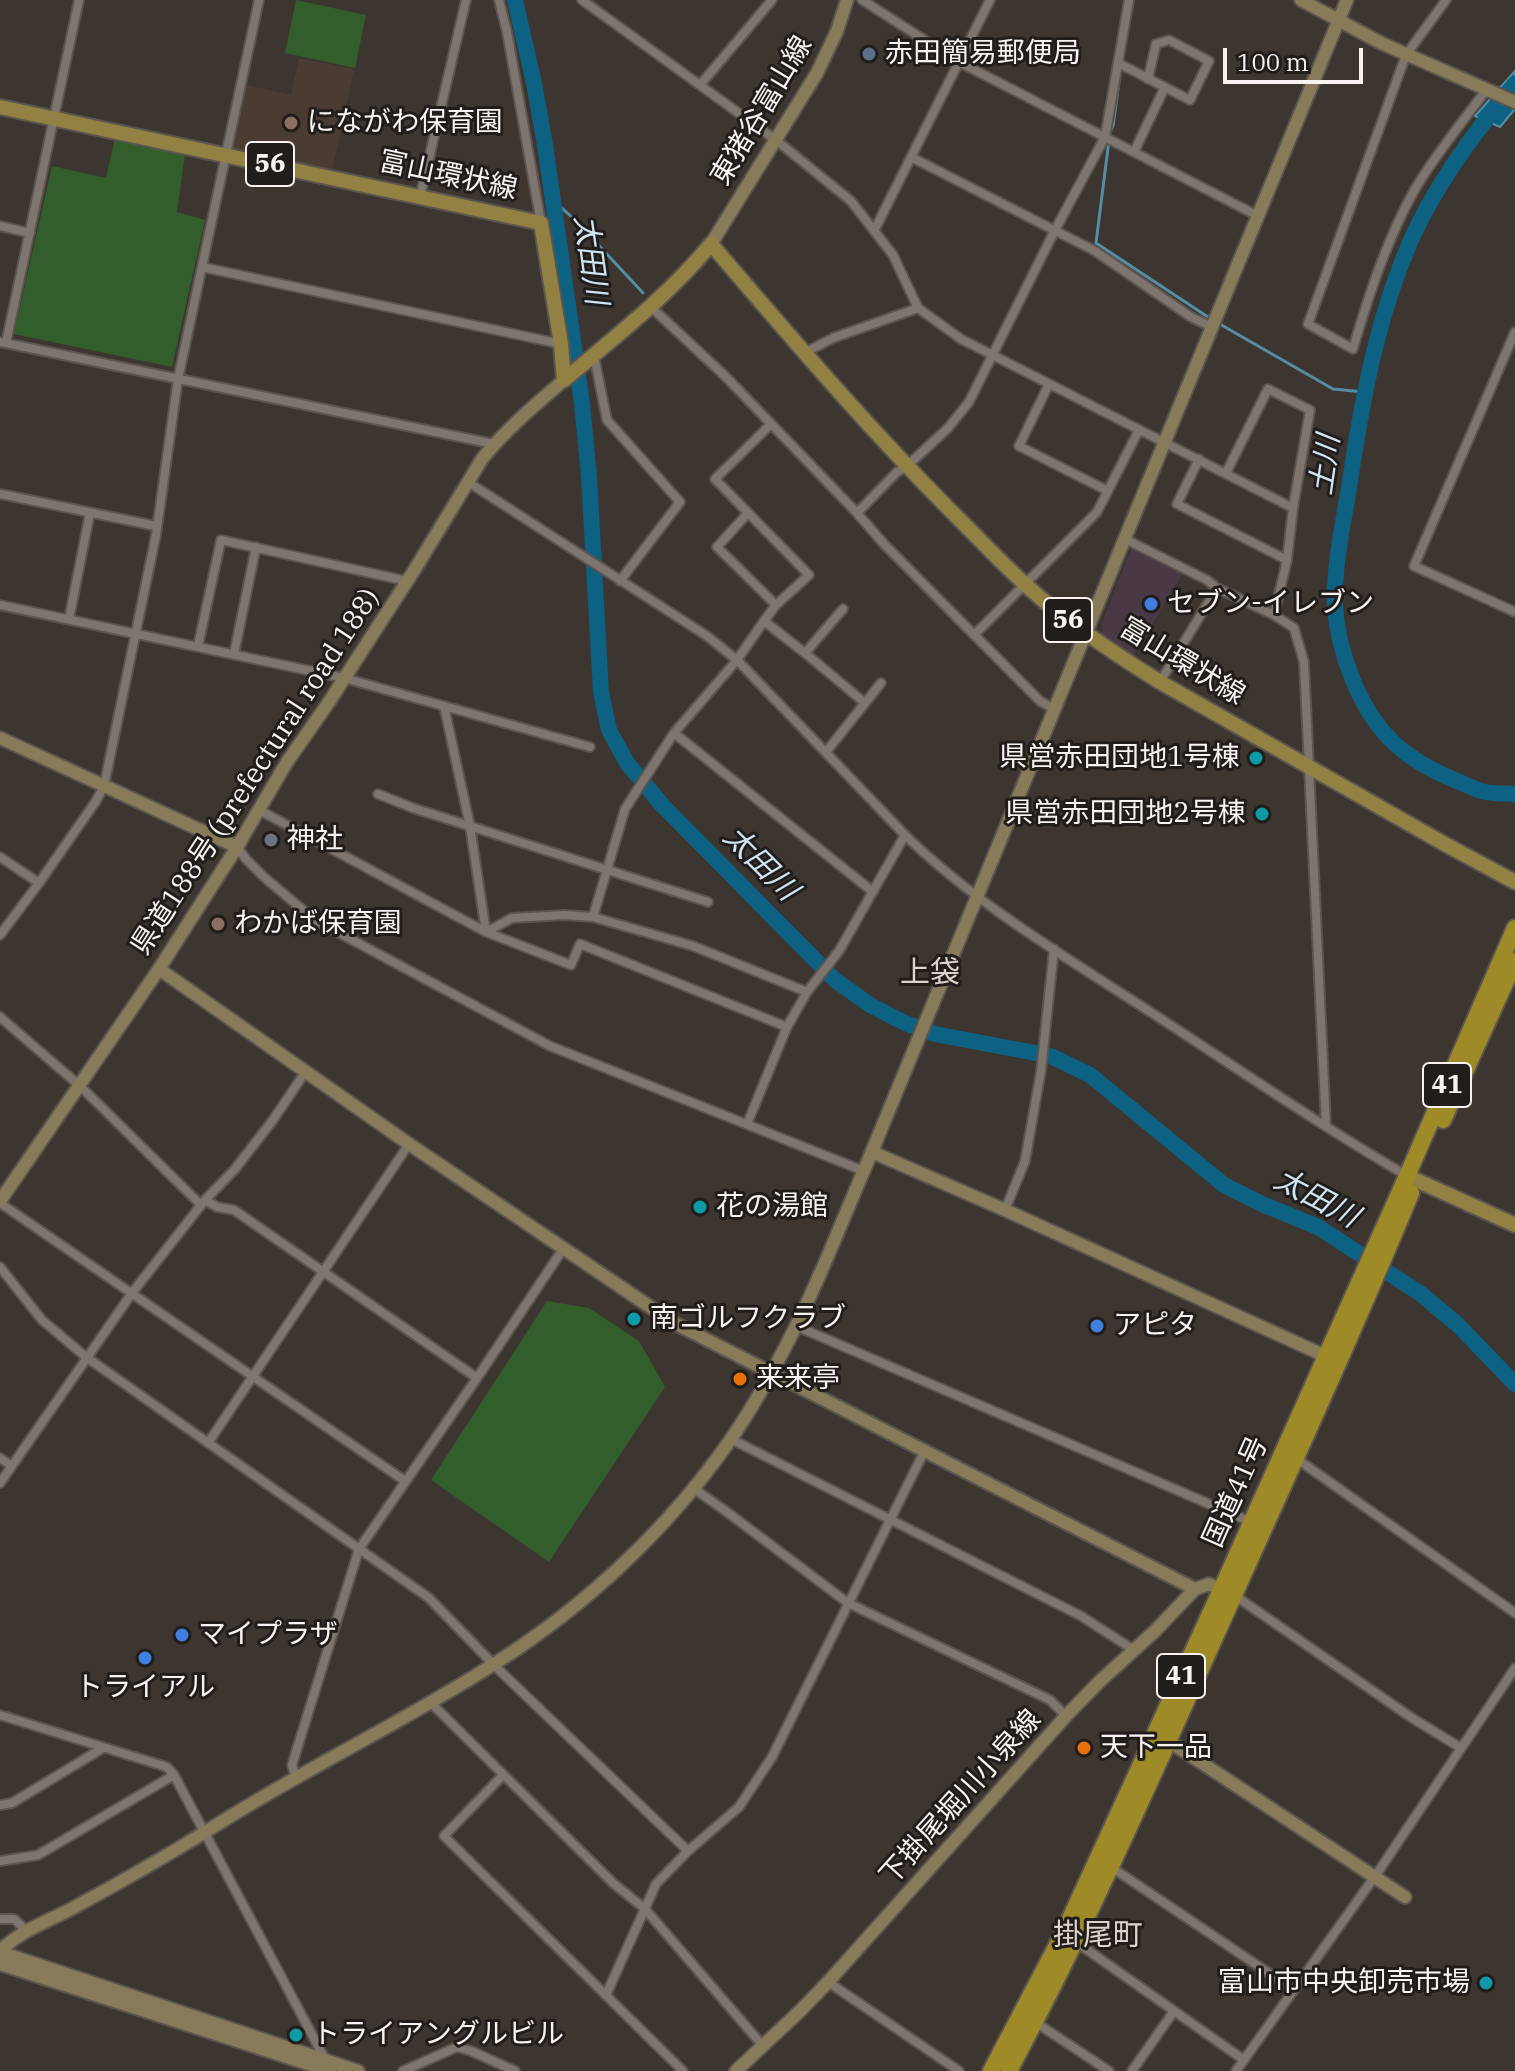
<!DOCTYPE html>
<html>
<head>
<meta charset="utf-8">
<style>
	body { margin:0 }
	#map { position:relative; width:1515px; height:2071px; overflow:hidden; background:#3d352f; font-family:"IBM Plex Serif",serif }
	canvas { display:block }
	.scale { position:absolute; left:1223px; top:48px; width:140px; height:36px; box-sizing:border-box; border:4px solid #f8f3f0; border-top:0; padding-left:10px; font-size:24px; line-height:28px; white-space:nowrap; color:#f8f3f0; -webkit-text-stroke:6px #211d1b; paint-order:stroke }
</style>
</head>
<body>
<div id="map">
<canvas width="1515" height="2071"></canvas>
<div class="scale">100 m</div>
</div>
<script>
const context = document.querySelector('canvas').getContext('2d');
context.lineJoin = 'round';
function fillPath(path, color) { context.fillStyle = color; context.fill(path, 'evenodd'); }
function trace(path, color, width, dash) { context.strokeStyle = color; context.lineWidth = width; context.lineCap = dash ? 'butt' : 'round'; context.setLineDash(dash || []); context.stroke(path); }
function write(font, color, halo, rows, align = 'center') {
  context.font = font + ' "IBM Plex Serif","Noto Sans JP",serif'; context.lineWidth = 6; context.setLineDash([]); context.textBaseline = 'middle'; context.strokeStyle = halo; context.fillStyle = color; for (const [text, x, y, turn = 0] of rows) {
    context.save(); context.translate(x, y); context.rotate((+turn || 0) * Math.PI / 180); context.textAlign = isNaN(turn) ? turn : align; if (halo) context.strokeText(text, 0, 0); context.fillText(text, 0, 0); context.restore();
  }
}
fillPath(new Path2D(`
	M1132,547L1183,573L1133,656L1102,635V622Z`), '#493944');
fillPath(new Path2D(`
	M299,58L354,69L332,172L233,151L247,85L291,95Z`), '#4a3c33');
fillPath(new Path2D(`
	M296,0L366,15L355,68L285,53Z
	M115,138L185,153L177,212L205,220L172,367L14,334L52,166L106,178Z
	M547,1301L589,1308L639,1341L665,1387L549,1562L431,1480Z`), '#325e2c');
const water = new Path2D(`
	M1515,71V109L1500,127L1475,116Z`);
fillPath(water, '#0d6183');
trace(water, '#548da4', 2);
trace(new Path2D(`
	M1121,67L1113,126L1110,132L1108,148L1096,243L1211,319
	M552,199L578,223L643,293
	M1218,323L1333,389L1364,392`), '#548da4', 3);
trace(new Path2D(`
	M515,0L534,83L545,145L582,403L589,476L601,692L609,730L627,763L663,806L835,980L870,1005L905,1023L935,1034L1051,1056L1090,1075L1224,1185L1262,1204L1318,1227L1421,1294L1458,1325L1515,1384
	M1515,84C1475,131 1436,184 1411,240C1379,313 1364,390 1352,468C1346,512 1333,563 1335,607C1338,651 1359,708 1390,739C1407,757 1434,772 1457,781C1465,784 1475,790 1485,792C1494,794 1505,793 1515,794`), '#0d6183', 16);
const street = new Path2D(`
	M499,0L507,32L541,223
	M582,0L776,140L851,201L893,255L918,308L961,339L1293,508L1287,560L1274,615L1294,628L1304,662L1326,1125
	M862,0L959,62L1258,216
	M1446,0L1406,55L1308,324L1353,349C1369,294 1387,239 1415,189C1436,154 1462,122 1487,89
	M1118,63L1190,100L1209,61L1169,40L1156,44L1148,79
	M700,85L772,0
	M1134,152L1165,87
	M911,157L1095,251L1191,317L1212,327
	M420,197L466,0
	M0,226L30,233
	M874,231L990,0
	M202,267L561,344
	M651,307L726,377L857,513L884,544L1040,701L1054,709
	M1515,332L1414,566L1515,612
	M0,342L494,444
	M6,343L79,0
	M804,353L833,338L918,308
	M594,356L607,420L680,502L620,581
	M1049,384L1019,446L1108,491
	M1199,459L1177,504L1287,560
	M1226,473L1268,389L1310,410L1293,508
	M468,482L707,636L737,660L905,835C977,905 1067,958 1152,1013C1237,1068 1321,1126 1409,1177
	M0,494L156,526
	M748,513L717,547L776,605L809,575L715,479L771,424
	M857,513L897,472L906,467L948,428L969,402L1055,230L1105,137L1129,0
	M1125,539L1207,580L1217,588
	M0,605L344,678L590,747
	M776,605L764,621L805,653L843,609
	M69,619L90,513
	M764,621L737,660L674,733L625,809L593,917L693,946L807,992L839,951L905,835
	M975,634L1097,512L1139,430
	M198,646L221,540L407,581
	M805,653L865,703
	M234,654L256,547
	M1160,682L1217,588L1274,615
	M444,706L470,826L486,932L512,918L564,915L593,917
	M674,733L872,891
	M826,752L881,683
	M378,794L413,808L708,902
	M259,810L486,932L571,965L580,944L787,1027
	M237,847L246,859L265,878L315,920L550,1046L864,1171
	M0,857L39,883
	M0,935L39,883L96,801L104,786L156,535L178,379L259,0
	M0,1017L80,1086L201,1205
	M747,1124L787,1027L807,992
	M205,1200L217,1207L234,1210L477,1378
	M0,1203L405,1481
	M1005,1210L1025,1161L1041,1071L1054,949
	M0,1267L42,1320L86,1357L429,1598L498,1669L688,1851
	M796,1326L1251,1522
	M731,1439L1081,1616L1134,1650
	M208,1443L409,1144
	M0,1458L12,1466
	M1297,1459L1515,1613
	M0,1483L132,1293L205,1200L235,1169L273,1120L306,1071
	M693,1488L727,1512L848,1603L1050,1700L1066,1716
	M1234,1595L1412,1718L1461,1748
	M430,1702L613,1883L645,1909L763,2046
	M0,1715L167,1767L174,1775L325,2059
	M503,1775L444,1836L683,2071
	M296,1778L292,1765L359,1549L477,1378L563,1249
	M0,1805L12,1803L103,1748
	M0,1861L38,1855L174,1775
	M1111,1867L1294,1990
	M0,1919H14L26,1930
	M1076,1942L1244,2060
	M828,1982L959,2071
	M606,1995L656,1884L688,1851L739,1807L772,1757L924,1452
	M1035,2022L1109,2071
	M403,2071L457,2047L471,2051L515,2071
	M1132,2071L1174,2011
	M1236,2071L1378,1872L1515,1668`);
const secondary = new Path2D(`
	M1301,0L1381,43L1515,102
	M711,244L817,73L837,31L847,0
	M0,738L237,847
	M159,969L409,1144L674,1323L1195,1589
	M872,1152L1005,1210L1332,1359
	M0,1201L159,969L237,847L287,762L329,702L415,569L482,459C506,429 535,405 564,380
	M1164,1738L1405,1897
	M0,1951C21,1930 47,1922 73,1908C119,1883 165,1857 210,1829C302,1770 402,1723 494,1664C586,1606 669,1528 731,1439C755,1404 776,1366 795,1328C822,1274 844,1216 868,1161L1347,0
	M0,1952L358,2071
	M0,1964L330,2071
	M736,2071L801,2010L828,1982L1066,1716L1099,1682L1155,1631L1195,1589L1209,1584L1227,1592`);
const primary = new Path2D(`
	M0,107L541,223L561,344L564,380
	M564,380C615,337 668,296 711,244C793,340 875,436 965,525C994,554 1022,584 1054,609C1088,636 1123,659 1160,682L1441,842L1515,882
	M1416,1180L1515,1225`);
const highway = new Path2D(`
	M1443,1120L1515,961
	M991,2071L1063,1934L1221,1590L1407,1176L1515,928
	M1009,2071C1085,1929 1150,1782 1216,1635C1282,1488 1350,1341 1411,1193`);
trace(street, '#5b544f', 12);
trace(secondary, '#5b544f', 16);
trace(primary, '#5b544f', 18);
trace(highway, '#5b544f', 20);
trace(street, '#7e756f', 8);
trace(secondary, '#887b59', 12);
trace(primary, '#918244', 14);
trace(highway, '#9e8a27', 16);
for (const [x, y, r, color] of [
	[869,54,8,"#5c6f8a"],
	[291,123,8,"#8d6e63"],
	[1151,604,8,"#3f7fe0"],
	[1256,758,8,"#0f9aa8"],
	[1262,814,8,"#0f9aa8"],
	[271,840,8,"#6b7280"],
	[218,924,8,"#8d6e63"],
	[700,1207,8,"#0f9aa8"],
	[634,1319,8,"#0f9aa8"],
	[1097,1326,8,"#3f7fe0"],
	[740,1379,8,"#e8710a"],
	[182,1635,8,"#3f7fe0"],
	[145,1658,8,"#3f7fe0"],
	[1084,1748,8,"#e8710a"],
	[1486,1983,8,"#0f9aa8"],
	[296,2035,8,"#0f9aa8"]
]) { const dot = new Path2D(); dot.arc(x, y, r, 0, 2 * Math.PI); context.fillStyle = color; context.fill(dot); trace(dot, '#211d1b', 3); }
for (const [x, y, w] of [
	[270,164,48],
	[1068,620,48],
	[1447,1085,48],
	[1181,1676,48]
]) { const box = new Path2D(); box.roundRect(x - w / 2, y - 22, w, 44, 6); context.fillStyle = '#211d1b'; context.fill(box); trace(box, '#f8f3f0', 2); }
write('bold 26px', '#f8f3f0', null, [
	["56",270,164],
	["56",1068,620],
	["41",1447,1085],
	["41",1181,1676]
]);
write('28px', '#f8f3f0', '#211d1b', [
	["赤田簡易郵便局",885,54],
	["にながわ保育園",307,123],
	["セブン-イレブン",1167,604],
	["県営赤田団地1号棟",1240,758,"right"],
	["県営赤田団地2号棟",1246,814,"right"],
	["神社",287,840],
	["わかば保育園",234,924],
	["花の湯館",716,1207],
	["南ゴルフクラブ",650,1319],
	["アピタ",1113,1326],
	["来来亭",756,1379],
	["マイプラザ",198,1635],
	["トライアル",145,1688,"center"],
	["天下一品",1100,1748],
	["富山市中央卸売市場",1470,1983,"right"],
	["トライアングルビル",312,2035]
], 'left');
write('28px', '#f8f3f0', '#211d1b', [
	["東猪谷富山線",762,111,-59],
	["富山環状線",448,176,12],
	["富山環状線",1182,662,31],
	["県道188号 (prefectural road 188)",256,772,-57],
	["国道41号",1236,1492,-66],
	["下掛尾堀川小泉線",961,1798,-48]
]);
write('italic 30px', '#cfe5f1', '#211d1b', [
	["太田川",590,260,82],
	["土川",1326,465,-82],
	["太田川",760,864,45],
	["太田川",1316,1199,28]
]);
write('30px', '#ddd3cc', '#211d1b', [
	["上袋",930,973],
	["掛尾町",1098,1936]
]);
</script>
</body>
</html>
